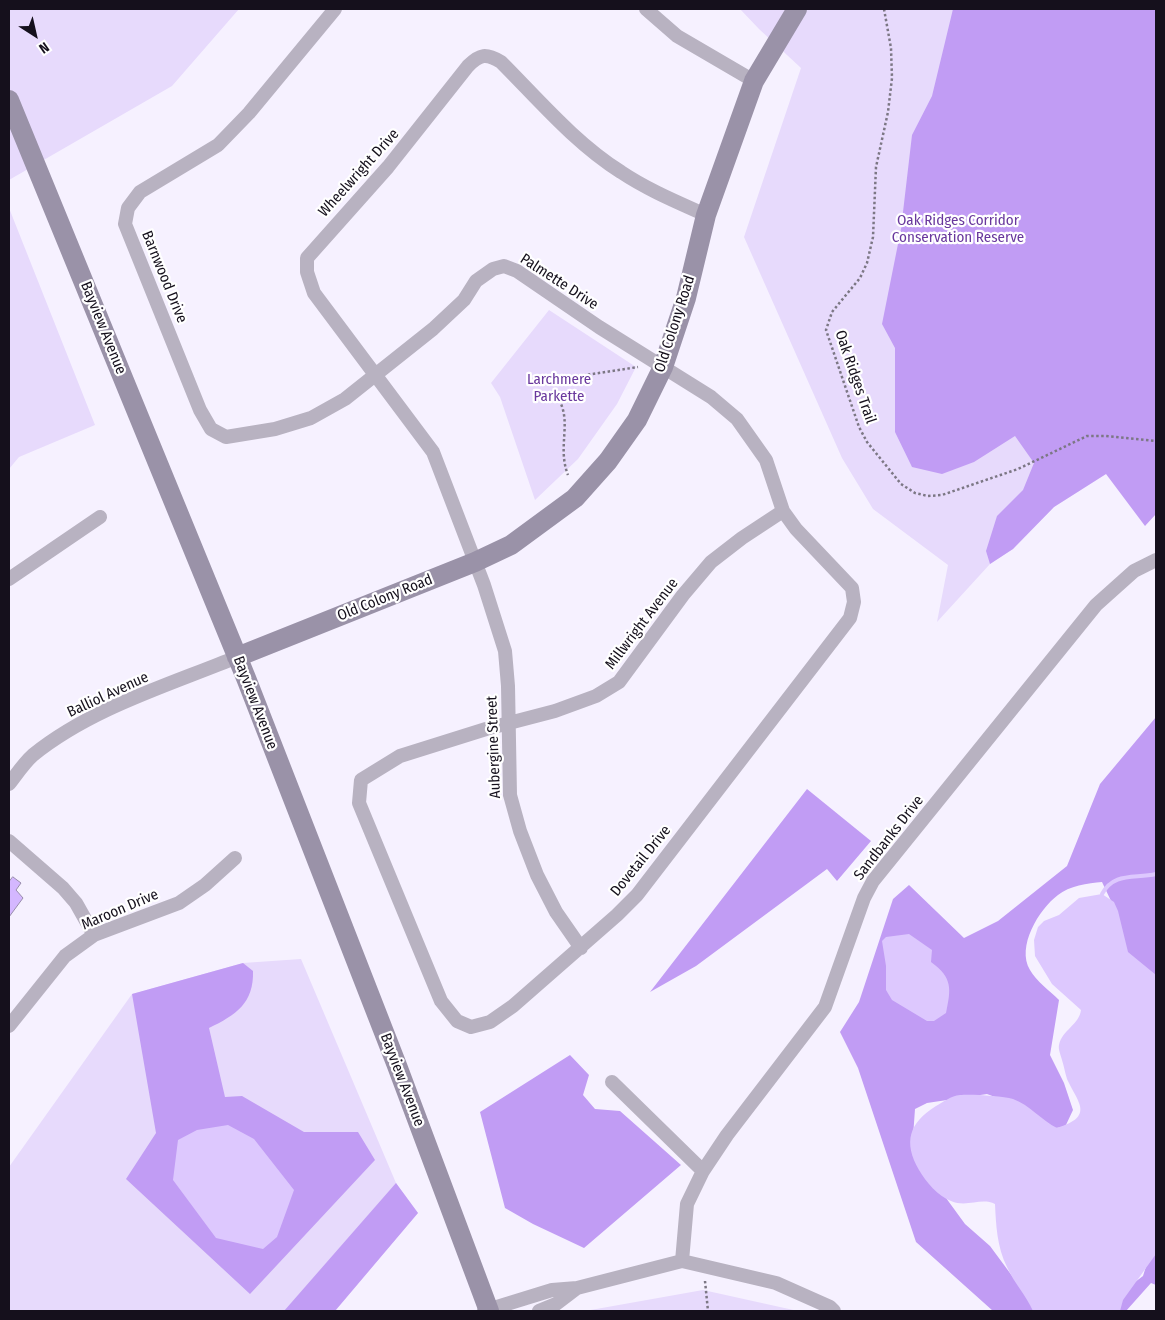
<!DOCTYPE html>
<html>
<head>
<meta charset="utf-8">
<style>
	body { margin:0 }
	#map { position:relative; width:1165px; height:1320px; overflow:hidden; background:#f6f1ff; font-family:"Fira Sans Condensed",sans-serif }
	canvas { display:block }
	.frame { position:absolute; inset:0; border:10px solid #15101c; pointer-events:none }
	.north { position:absolute; left:10px; top:10px; width:50px; height:50px; -webkit-text-stroke:4px #fff; paint-order:stroke; rotate:145deg; font-size:14px; font-weight:700; line-height:20px; text-align:center; color:#15101c }
	.north::after { content:''; display:block; margin:auto; width:18px; height:22px; background:#15101c; clip-path:polygon(50% 0,100% 100%,50% 72%,0 100%) }
</style>
</head>
<body>
<div id="map">
<canvas width="1165" height="1320"></canvas>
<div class="frame"></div>
<div class="north">N</div>
</div>
<script>
const context = document.querySelector('canvas').getContext('2d');
context.lineJoin = 'round';
function fillPath(path, color) { context.fillStyle = color; context.fill(path, 'evenodd'); }
function trace(path, color, width, dash) { context.strokeStyle = color; context.lineWidth = width; context.lineCap = dash ? 'butt' : 'round'; context.setLineDash(dash || []); context.stroke(path); }
function write(font, color, halo, rows, align = 'center') {
  context.font = font + ' "Fira Sans Condensed",sans-serif'; context.lineWidth = 4.5; context.setLineDash([]); context.textBaseline = 'middle'; context.strokeStyle = halo; context.fillStyle = color; for (const [text, x, y, turn = 0] of rows) {
    context.save(); context.translate(x, y); context.rotate((+turn || 0) * Math.PI / 180); context.textAlign = isNaN(turn) ? turn : align; if (halo) context.strokeText(text, 0, 0); context.fillText(text, 0, 0); context.restore();
  }
}
fillPath(new Path2D(`
	M9,9H239L172,86L9,180Z
	M740,9H1156L1106,474L1054,507L1013,549L990,564L937,622L948,565L873,509L842,458L744,237L801,68L759,29Z
	M9,208L95,425L19,457L9,469Z
	M549,310L636,367L617,404L578,459L535,500L500,397L491,383Z
	M301,959L396,1183L418,1213L335,1311H9V1167L132,994L243,963Z
	M703,1290L798,1311H585Z`), '#e7dafc');
fillPath(new Path2D(`
	M953,9H1156V514L1145,526L1106,474L1054,507L1013,549L990,564L986,551L997,516L1023,490L1034,463L1015,436L974,462L942,474L912,467L895,432V348L882,324L901,229L912,135L932,96Z
	M1156,717V983L1130,965L1112,903L1102,882C1088,883 1069,886 1058,895C1039,909 1016,947 1030,970C1036,981 1050,991 1059,1000L1050,1055L1064,1083L1073,1110L1065,1127L1045,1129L1027,1109L987,1094L927,1103L915,1109L913,1137L938,1187L965,1224L990,1246L1038,1311H993L916,1242L858,1068L840,1032L859,1002L893,899L909,885L964,938L998,921L1067,866L1100,784Z
	M807,789L871,841L837,881L827,869L696,966L650,992Z
	M243,963L253,971C254,1003 236,1015 209,1028L225,1097L242,1096L304,1132H358L375,1160L250,1294L126,1179L156,1133L132,994Z
	M570,1055L589,1075L583,1095L595,1109L620,1111L681,1165L584,1248L533,1224L505,1208L480,1112Z
	M396,1183L418,1213L335,1311H284Z
	M1156,1235V1285L1151,1283L1126,1311H1108L1106,1304L1143,1276Z`), '#c19cf4');
fillPath(new Path2D(`
	M1102,894L1114,902L1118,911L1128,952L1156,975V1254L1123,1300L1120,1311H1033C1026,1295 1014,1283 1007,1267C997,1247 996,1225 995,1204C981,1197 967,1208 951,1201C938,1196 926,1182 919,1170C903,1142 909,1123 936,1106C943,1102 951,1096 960,1095C972,1094 1002,1096 1013,1099C1030,1105 1042,1121 1057,1128C1095,1116 1078,1103 1067,1079C1065,1073 1064,1066 1062,1060C1061,1056 1058,1049 1059,1045C1062,1030 1079,1025 1081,1010L1052,984L1035,956L1034,940L1038,927L1044,921L1059,915L1079,898Z
	M909,934L932,950L931,962C953,978 951,989 946,1013L934,1021H927L892,1000L886,990V966L882,941L886,937Z
	M228,1125L254,1139L294,1190L277,1237L263,1249L216,1238L173,1180L178,1140L197,1130Z`), '#ddc8fe');
trace(new Path2D(`
	M1102,894C1114,872 1134,879 1156,874`), '#ddc8fe', 4);
const building = new Path2D(`
	M13,877L21,883L16,890L23,898L9,917V882Z`);
fillPath(building, '#d4b7ff');
trace(building, '#988cac', 1);
trace(new Path2D(`
	M884,9L891,48L892,78L888,112L876,167L873,237L867,263L860,278L832,312L826,330L859,427L867,442L901,484L915,493L928,496L942,495L1018,469L1087,436H1105L1156,441
	M573,377L638,367
	M559,400C572,423 557,447 568,475
	M705,1281L708,1311`), '#7c7784', 2.5, [2.5, 2.5]);
trace(new Path2D(`
	M335,9L249,113L218,145L140,192L128,208L125,224L200,410L211,429L226,437L275,429L311,418L345,399L433,329L464,300L476,281L493,269L504,266L517,271L599,327L711,397L737,419L766,460L783,511L796,529L852,588L854,602L850,618L637,895L617,915L513,1006L490,1022L471,1027L457,1021L441,1001L359,803L361,780L400,756L486,729L555,711L596,696L619,682L683,595L711,562L742,538L783,511
	M646,9L677,36L754,81
	M9,579L100,517
	M9,784C16,775 24,763 33,755C91,708 169,685 237,657
	M9,841L63,888L76,903L94,935
	M581,948L556,912L537,875L520,831L510,795L508,686L505,651L484,585L433,452L314,293L307,272V258L388,167L468,66C480,54 486,53 501,62C539,100 575,143 621,172C648,190 677,202 706,215
	M9,1026L65,956L94,935L179,903L205,885L235,858
	M612,1082L703,1171
	M682,1261L687,1204L703,1171L727,1135L825,1007L864,898L873,881L1096,605L1134,571L1156,560
	M484,1311L552,1290L577,1288L682,1261L776,1283L830,1307L834,1311
	M539,1311L556,1304L577,1288`), '#b8b2c1', 14);
trace(new Path2D(`
	M9,100L246,678L396,1063L489,1311
	M237,657L475,562L511,545L575,498L608,461L637,420L663,367L686,298L706,215L754,81L797,9`), '#9a92a8', 20);
write('15px', '#15101c', '#fff', [
	["Wheelwright Drive",359,173,-48],
	["Barnwood Drive",164,277,68],
	["Palmette Drive",559,282,33],
	["Old Colony Road",675,324,-72],
	["Bayview Avenue",103,328,68],
	["Oak Ridges Trail",855,377,71],
	["Old Colony Road",385,598,-22],
	["Millwright Avenue",642,624,-53],
	["Balliol Avenue",108,695,-25],
	["Bayview Avenue",255,703,69],
	["Aubergine Street",494,747,-92],
	["Sandbanks Drive",889,838,-52],
	["Dovetail Drive",641,861,-51],
	["Maroon Drive",120,910,-23],
	["Bayview Avenue",402,1080,69]
]);
write('15px', '#69389d', '#fff', [
	["Oak Ridges Corridor",958,221],
	["Conservation Reserve",958,238],
	["Larchmere",559,380],
	["Parkette",559,397]
]);
</script>
</body>
</html>
